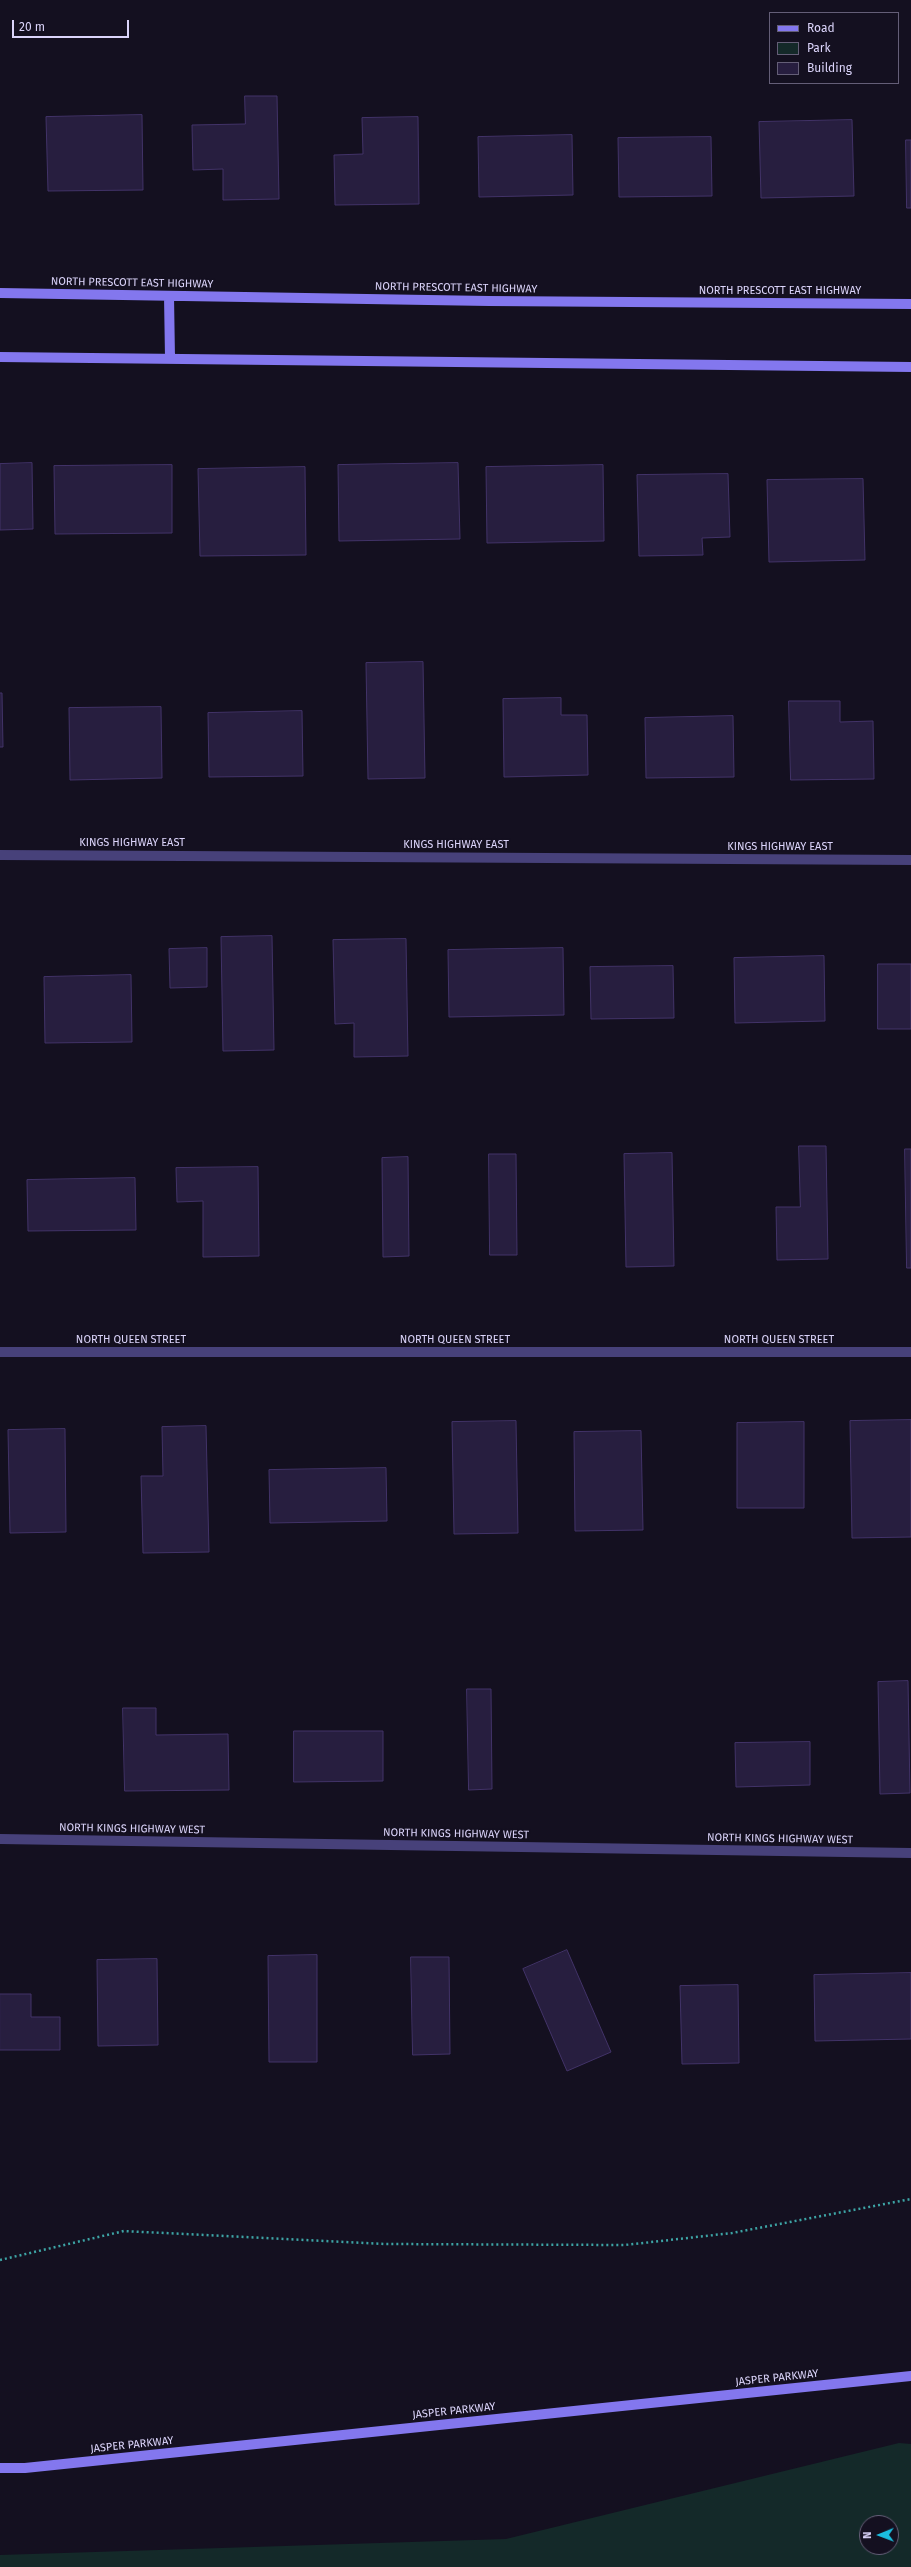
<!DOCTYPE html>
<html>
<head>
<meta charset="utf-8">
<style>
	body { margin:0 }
	#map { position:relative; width:911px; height:2567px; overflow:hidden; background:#141020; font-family:"Fira Sans",sans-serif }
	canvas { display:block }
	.legend { position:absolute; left:769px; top:12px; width:130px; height:72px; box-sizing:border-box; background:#141020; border:1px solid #645e77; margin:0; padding:5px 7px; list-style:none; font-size:12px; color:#dbd4fa }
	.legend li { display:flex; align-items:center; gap:8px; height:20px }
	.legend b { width:20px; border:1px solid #645e77 }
	.north { position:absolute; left:859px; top:2515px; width:40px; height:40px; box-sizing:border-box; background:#141020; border:1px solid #645e77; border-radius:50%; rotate:269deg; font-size:11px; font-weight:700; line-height:16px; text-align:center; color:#dbd4fa }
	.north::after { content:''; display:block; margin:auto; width:14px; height:18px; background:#1bbddf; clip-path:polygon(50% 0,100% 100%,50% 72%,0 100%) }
	.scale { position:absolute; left:12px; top:20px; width:117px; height:18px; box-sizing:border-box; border:2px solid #dbd4fa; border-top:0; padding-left:5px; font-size:12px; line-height:14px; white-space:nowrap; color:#dbd4fa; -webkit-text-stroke:3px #141020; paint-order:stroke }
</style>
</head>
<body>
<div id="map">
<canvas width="911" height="2567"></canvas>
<ul class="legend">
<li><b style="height:5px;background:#8377ee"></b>Road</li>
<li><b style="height:11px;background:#142929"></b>Park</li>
<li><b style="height:11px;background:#271e3f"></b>Building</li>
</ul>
<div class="north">N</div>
<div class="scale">20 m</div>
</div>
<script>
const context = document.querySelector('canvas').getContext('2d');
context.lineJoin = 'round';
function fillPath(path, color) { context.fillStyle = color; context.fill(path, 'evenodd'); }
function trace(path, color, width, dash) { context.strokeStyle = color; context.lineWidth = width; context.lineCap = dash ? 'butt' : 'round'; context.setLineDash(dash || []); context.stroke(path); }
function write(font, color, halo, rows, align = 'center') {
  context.font = font + ' "Fira Sans",sans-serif'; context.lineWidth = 3.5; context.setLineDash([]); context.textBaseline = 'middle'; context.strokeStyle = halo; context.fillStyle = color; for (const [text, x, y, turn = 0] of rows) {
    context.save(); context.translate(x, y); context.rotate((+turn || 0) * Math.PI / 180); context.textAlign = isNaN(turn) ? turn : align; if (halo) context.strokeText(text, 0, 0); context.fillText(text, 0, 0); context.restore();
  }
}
fillPath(new Path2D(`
	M899,2443L911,2444V2567H0V2555L506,2539ZM867,2523H891V2547H867Z`), '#142929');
const building = new Path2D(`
	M245,96H277L279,199L223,200V169L193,170L192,125L245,124Z
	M142,115L143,190L48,191L46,117Z
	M418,117L419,204L335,205L334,155L363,154L362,118Z
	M852,120L854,196L761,198L759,122Z
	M572,135L573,195L479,197L478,137Z
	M711,137L712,196L619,197L618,138Z
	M906,140H911V208H907Z
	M32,463L33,529L0,530V464Z
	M458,463L460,539L339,541L338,465Z
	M172,465V533L55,534L54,466Z
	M603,465L604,541L487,543L486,467Z
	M305,467L306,555L200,556L198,469Z
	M728,474L730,537L702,538L703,555L639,556L637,475Z
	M863,479L865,560L769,562L767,480Z
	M423,662L425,778L368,779L366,663Z
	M0,693H2L3,747H0Z
	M561,698V715H587L588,775L504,777L503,699Z
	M789,701H840V722L873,721L874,779L791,780Z
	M161,707L162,778L70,780L69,708Z
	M302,711L303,776L209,777L208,713Z
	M733,716L734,777L646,778L645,718Z
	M272,936L274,1050L223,1051L221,937Z
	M406,939L408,1056L354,1057V1023L335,1024L333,940Z
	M207,948V987L170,988L169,949Z
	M563,948L564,1015L449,1017L448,950Z
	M824,956L825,1021L735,1023L734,958Z
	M878,964H911V1029H878Z
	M673,966L674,1018L591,1019L590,967Z
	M131,975L132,1042L45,1043L44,977Z
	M799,1146H826L828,1259L777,1260L776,1207H800Z
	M905,1149H911V1268H907Z
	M672,1153L674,1266L626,1267L624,1154Z
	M489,1154H516L517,1255H490Z
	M408,1157L409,1256L383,1257L382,1158Z
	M258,1167L259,1256L203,1257V1201L177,1202L176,1168Z
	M135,1178L136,1230L28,1231L27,1180Z
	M911,1420V1537L852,1538L850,1421Z
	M516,1421L518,1533L454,1534L452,1422Z
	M804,1422V1508H737V1423Z
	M206,1426L209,1552L143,1553L141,1476H163L162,1427Z
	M65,1429L66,1532L10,1533L8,1430Z
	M641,1431L643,1530L575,1531L574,1432Z
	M386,1468L387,1521L270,1523L269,1470Z
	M908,1681L910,1793L880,1794L878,1682Z
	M467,1689H491L492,1789L469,1790Z
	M123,1708H156V1735L228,1734L229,1790L125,1791Z
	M294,1731H383V1781L294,1782Z
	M810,1742V1785L736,1787L735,1743Z
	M567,1950L611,2052L567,2071L523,1969Z
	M317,1955V2062H269L268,1956Z
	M411,1957H449L450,2054L413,2055Z
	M157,1959L158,2045L98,2046L97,1960Z
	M911,1973V2039L815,2041L814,1975Z
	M738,1985L739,2063L682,2064L680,1986Z
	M0,1994H31V2017H60V2050H0Z`);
fillPath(building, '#271e3f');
trace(building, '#423368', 1);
trace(new Path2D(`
	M0,2260L124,2231L385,2244L625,2245L732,2233L911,2199`), '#3da4a5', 2.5, [2, 3]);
trace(new Path2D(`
	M0,855L911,860
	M0,1352H911
	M0,1839L911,1853`), '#47417a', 10);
trace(new Path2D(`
	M0,293L489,301L911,304
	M169,296L170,358
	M0,357L911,367
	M0,2468H25L911,2376`), '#8377ee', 10);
write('11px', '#dbd4fa', '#141020', [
	["NORTH PRESCOTT EAST HIGHWAY",132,283,1],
	["NORTH PRESCOTT EAST HIGHWAY",456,288,1],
	["NORTH PRESCOTT EAST HIGHWAY",780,291],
	["KINGS HIGHWAY EAST",132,843],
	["KINGS HIGHWAY EAST",456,845],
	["KINGS HIGHWAY EAST",780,847],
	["NORTH QUEEN STREET",131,1340],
	["NORTH QUEEN STREET",455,1340],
	["NORTH QUEEN STREET",779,1340],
	["NORTH KINGS HIGHWAY WEST",132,1829,1],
	["NORTH KINGS HIGHWAY WEST",456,1834,1],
	["NORTH KINGS HIGHWAY WEST",780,1839,1],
	["JASPER PARKWAY",777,2378,-6],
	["JASPER PARKWAY",454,2411,-6],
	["JASPER PARKWAY",132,2445,-6]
]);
</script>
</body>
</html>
